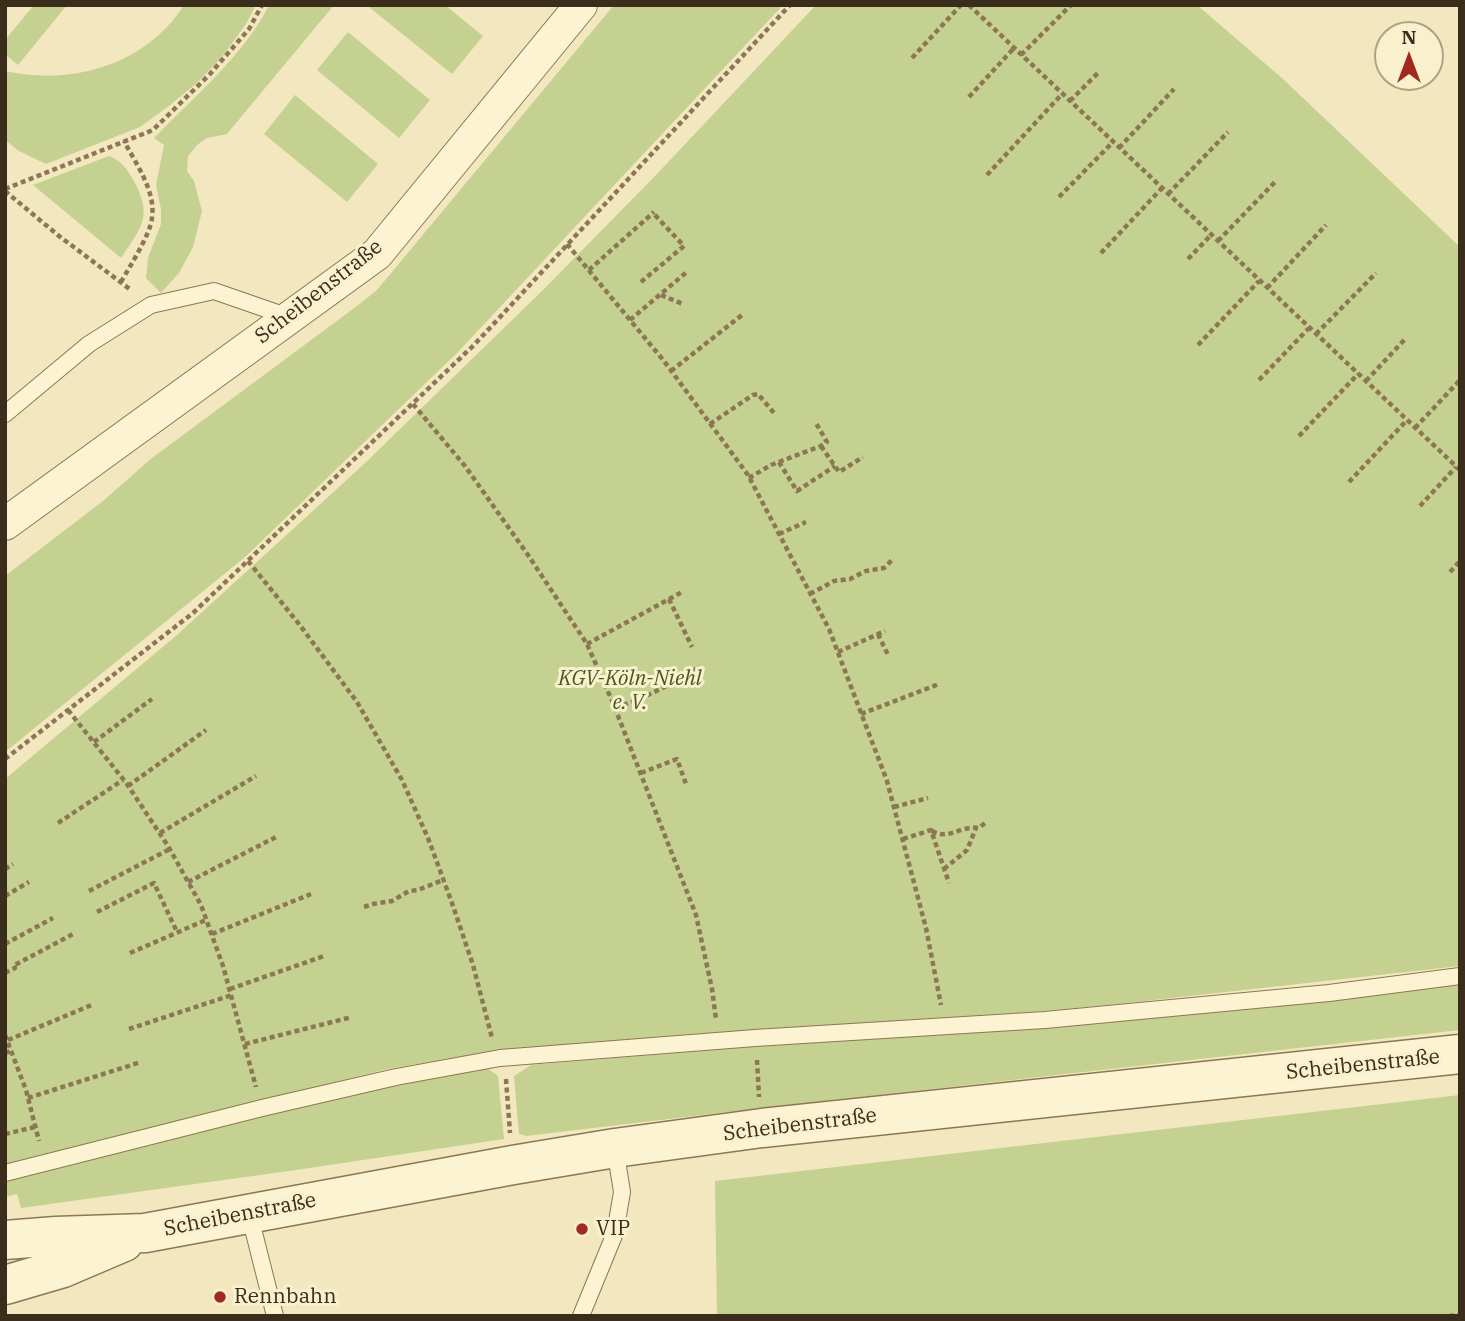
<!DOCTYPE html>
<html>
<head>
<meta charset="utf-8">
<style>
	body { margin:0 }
	#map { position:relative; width:1465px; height:1321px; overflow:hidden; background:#f2e7be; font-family:"IBM Plex Serif",serif }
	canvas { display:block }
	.frame { position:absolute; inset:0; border:7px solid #3a2d1b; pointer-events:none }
	.north { position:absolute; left:1374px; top:21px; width:70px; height:70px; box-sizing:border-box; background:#f9f0ce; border:2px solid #ada286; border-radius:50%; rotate:0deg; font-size:19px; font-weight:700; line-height:28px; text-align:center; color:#3a2d1b }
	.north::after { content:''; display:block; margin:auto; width:24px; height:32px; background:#a12a1f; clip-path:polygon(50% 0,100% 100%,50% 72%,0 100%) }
</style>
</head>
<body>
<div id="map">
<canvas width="1465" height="1321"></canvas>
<div class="frame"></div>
<div class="north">N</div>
</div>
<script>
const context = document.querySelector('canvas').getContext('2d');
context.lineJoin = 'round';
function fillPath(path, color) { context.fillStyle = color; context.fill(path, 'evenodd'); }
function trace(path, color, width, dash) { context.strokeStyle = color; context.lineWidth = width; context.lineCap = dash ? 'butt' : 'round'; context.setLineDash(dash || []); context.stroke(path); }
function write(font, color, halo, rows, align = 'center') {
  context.font = font + ' "IBM Plex Serif",serif'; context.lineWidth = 6; context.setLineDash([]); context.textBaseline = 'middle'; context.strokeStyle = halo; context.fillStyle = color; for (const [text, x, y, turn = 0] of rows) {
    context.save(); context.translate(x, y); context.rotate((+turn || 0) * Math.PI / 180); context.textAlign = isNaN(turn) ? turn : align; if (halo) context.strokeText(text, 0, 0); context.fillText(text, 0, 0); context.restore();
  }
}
fillPath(new Path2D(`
	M34,5H67L18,65L5,54V40Z
	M184,5H256L246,24L222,57L198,82L169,106L140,127L46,164L19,151L5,140V71C72,86 146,65 184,5Z
	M269,5H334L227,134L207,138L197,145L188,156L187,171L194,181L202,211L193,247L179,273L161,293L146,278L148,258L161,224V209L156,185L164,145L154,138C193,98 245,54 269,5Z
	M370,5H445L483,36L452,74L369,7Z
	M614,5H783L457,353L244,558L5,752V576L103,501L152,458L357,306L377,290Z
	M816,5H1197L1283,79L1460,247V966L1109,1005L936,1021L487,1052L387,1069L5,1165V779L177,635L363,465L542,291L657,174Z
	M348,32L430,100L399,138L317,70Z
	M295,95L378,164L347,202L264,134Z
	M109,156C123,161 128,171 135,183C153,218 140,229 121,258L33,185Z
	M1460,979V1030L770,1107L526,1136L519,1134L514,1076L531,1065L794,1043Z
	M487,1068L498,1076L504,1139L296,1170L21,1208L17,1194L5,1197V1180L242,1119L394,1085Z
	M1460,1095V1316H717L715,1181Z`), '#c4d191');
const service = new Path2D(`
	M5,414L89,344L151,305L214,291L289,317
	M5,1173L262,1108L396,1077L500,1058L755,1038L1045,1020L1329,993L1460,976
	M249,1213L275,1316
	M581,1316L615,1233L622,1192L615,1148`);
const minor = new Path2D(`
	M5,524L377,254L581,5`);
const tertiary = new Path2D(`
	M5,1240L56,1236L145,1233L513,1165L615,1148L762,1128L1460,1054
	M5,1285L63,1268L124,1242`);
trace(service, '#8c7755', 18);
trace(minor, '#8c7755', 34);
trace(tertiary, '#8c7755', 41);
trace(new Path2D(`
	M969,5L1460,470
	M1021,55L1071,5
	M912,58L961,5
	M969,97L1014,48
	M1070,101L1100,71
	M1119,148L1174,89
	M987,175L1062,94
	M5,189L153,130L210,74L249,29L262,5
	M5,191L59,236L131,290
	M1168,194L1228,132
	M1059,197L1113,142
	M1218,241L1275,182
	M567,244L664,361L748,475L829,629L887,781L926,928L941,1005
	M1101,253L1162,188
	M1188,259L1211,235
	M589,270L654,212
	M121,282C130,266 150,235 152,218C156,191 136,164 124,141
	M641,282L684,246L653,213
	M1267,288L1326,225
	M661,295L683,304
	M630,320L688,271
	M1316,334L1376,273
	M1198,345L1259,281
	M671,371L742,315
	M1259,380L1309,328
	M1366,381L1406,338
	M413,404L465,466L528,555L587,644L613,703L696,915L712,989L716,1019
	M710,424L753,395L758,394L774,413
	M1415,428L1460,380
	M1299,436L1358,374
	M821,446L839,472L863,457
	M779,462L797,491L835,466
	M749,478L771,465L821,446L827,442L816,423
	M1349,482L1407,420
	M1420,506L1456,467
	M779,534L806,522
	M248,561L299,624L357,702L402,780L428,838L452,903L473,965L492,1038
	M1450,572L1460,561
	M810,594L834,581L850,579L866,571L884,568L893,559
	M669,599L692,647
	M878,634L888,655
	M587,644L682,592
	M838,652L885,631
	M615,708C645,698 672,684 699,667
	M68,710L127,784L168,846L201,905L223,966L256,1087
	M861,714L939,684
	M94,742L152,699
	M5,759L193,613L474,345L790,5
	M641,773L677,759L686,784
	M128,786L206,730
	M894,807L928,798
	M58,823L123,780
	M932,831C949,841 960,825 979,828L985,823
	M160,833L256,776
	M903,839L931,830L949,883
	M5,869L13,864
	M944,869L967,850L976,828
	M188,882L276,837
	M89,891L170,849
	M5,896L29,882
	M364,907L373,904L392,901L409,891L418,890L443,880
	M97,912L154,883L177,932
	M212,934L311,894
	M5,944L53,918
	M130,953L206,920
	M5,973L15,968L13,966L75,933
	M230,989L324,956
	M129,1029L232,995
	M5,1035L26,1090L39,1141
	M8,1040L94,1004
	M245,1044L352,1017
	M5,1053L12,1051
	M757,1060L759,1097
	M506,1079L510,1133
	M28,1098L141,1062
	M5,1134L35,1127
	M1449,1316L1460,1315`), '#8c7755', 4.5, [5, 3.5]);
trace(service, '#fcf3d2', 16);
trace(minor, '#fcf3d2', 32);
trace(tertiary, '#fcf3d2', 38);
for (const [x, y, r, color] of [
	[582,1229,7,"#a12a1f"],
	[220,1297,7,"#a12a1f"]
]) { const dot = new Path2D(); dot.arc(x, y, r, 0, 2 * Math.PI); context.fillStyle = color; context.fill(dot); trace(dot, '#f9f0ce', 2.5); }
write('21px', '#3a2d1b', '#f9f0ce', [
	["Scheibenstraße",319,292,-38],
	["Scheibenstraße",1363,1065,-6],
	["Scheibenstraße",800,1125,-7],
	["Scheibenstraße",240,1215,-11]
]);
write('italic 21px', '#45581f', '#f9f0ce', [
	["KGV-Köln-Niehl",630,679],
	["e. V.",630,703]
]);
write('21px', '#3a2d1b', '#f9f0ce', [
	["VIP",596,1229],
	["Rennbahn",234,1297]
], 'left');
</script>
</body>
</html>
